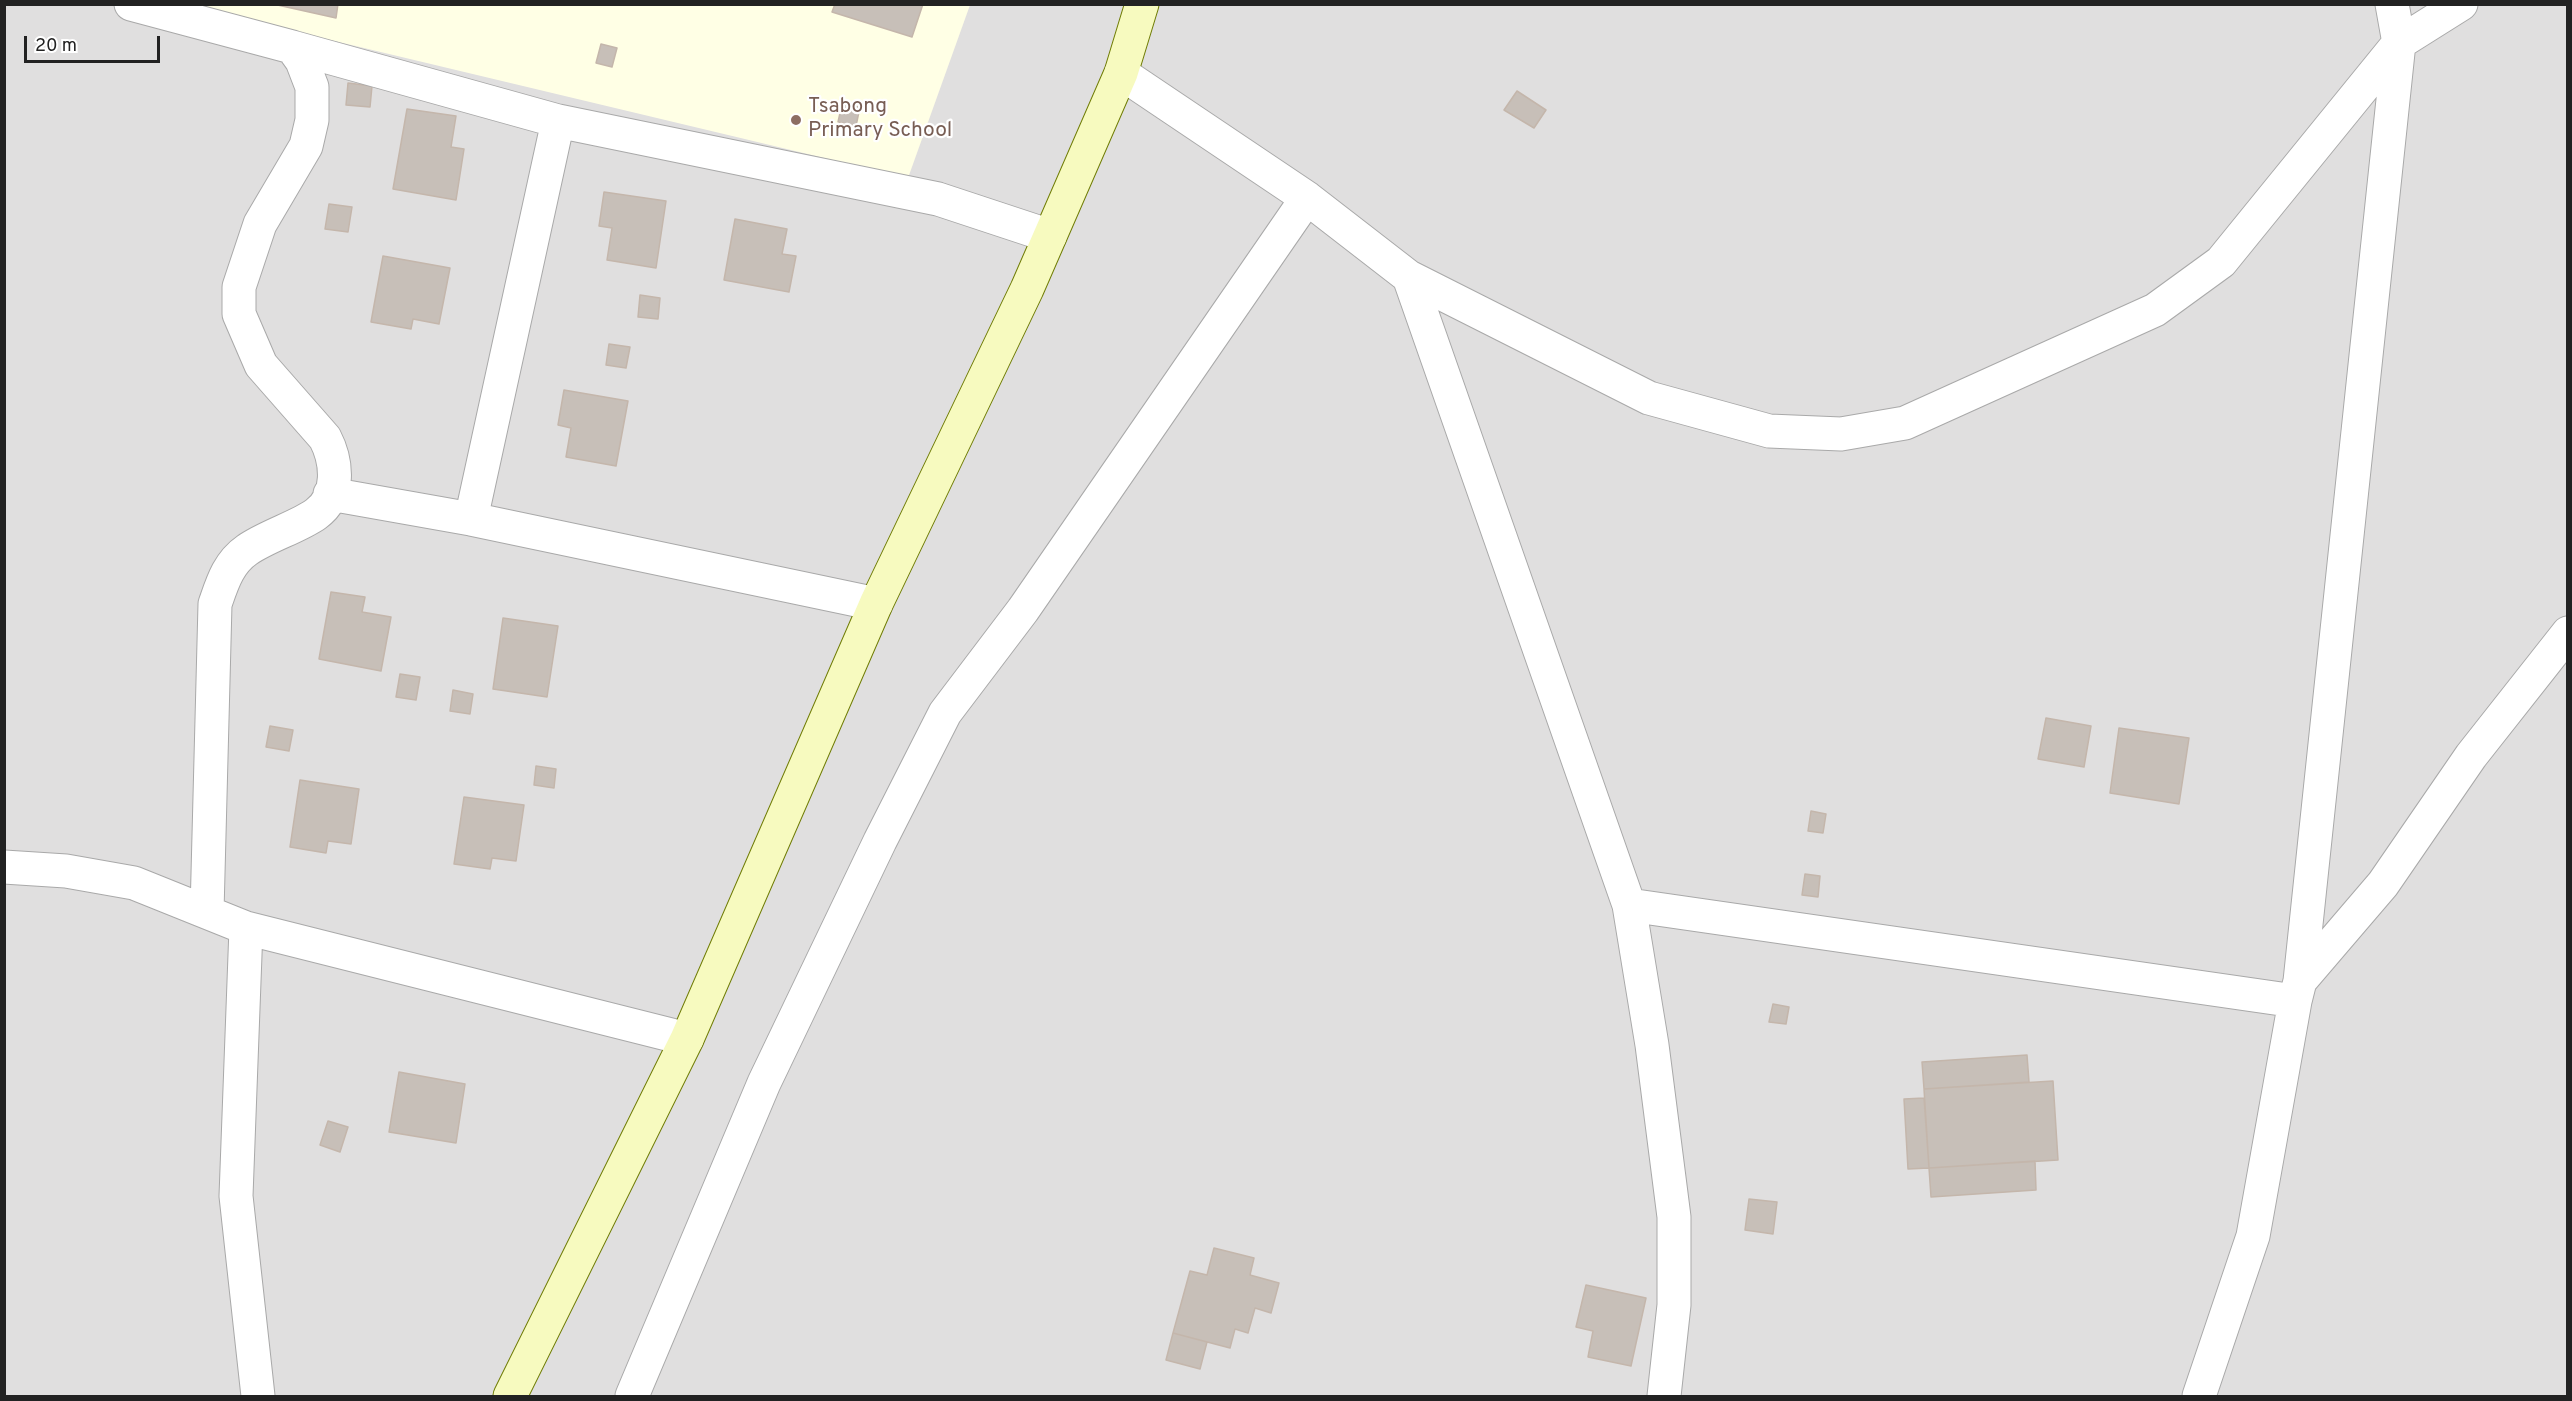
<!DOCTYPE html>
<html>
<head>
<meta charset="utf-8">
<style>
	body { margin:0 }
	#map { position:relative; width:2572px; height:1401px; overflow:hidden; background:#f2efe9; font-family:Overpass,sans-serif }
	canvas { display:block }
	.frame { position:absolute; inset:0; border:6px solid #222; pointer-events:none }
	.scale { position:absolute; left:24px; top:36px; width:136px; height:27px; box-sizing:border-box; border:3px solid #222; border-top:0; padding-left:8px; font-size:18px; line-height:21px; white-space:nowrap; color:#222; -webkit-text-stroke:4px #fff; paint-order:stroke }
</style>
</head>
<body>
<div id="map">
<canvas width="2572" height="1401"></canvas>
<div class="frame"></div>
<div class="scale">20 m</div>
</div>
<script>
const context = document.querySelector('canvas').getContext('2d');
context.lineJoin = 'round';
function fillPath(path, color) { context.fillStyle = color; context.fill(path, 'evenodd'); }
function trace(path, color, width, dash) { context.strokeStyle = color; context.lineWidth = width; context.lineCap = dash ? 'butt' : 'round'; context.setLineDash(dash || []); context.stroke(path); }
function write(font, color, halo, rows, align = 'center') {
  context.font = font + ' Overpass,sans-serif'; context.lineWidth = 4.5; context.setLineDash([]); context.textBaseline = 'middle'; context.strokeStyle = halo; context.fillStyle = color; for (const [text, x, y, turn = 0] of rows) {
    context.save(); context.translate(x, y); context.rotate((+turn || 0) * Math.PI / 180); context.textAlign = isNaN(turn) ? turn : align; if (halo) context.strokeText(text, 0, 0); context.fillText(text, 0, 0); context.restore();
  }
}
fillPath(new Path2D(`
	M5,5H2567V1396H5Z`), '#e0dfdf');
fillPath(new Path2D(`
	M184,5H970L908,178Z`), '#ffffe5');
const building = new Path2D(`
	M273,4H338L336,18Z
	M835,4H923L912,37L832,12Z
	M601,44L617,48L612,67L596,63Z
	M348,83L372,86L370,107L346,105Z
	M1517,91L1546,110L1534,128L1504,110Z
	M842,104L860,107L856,126L838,122Z
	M407,109L456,116L451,147L464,149L456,200L393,189Z
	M604,192L666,201L656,268L607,260L612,228L599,226Z
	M329,204L352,207L348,232L325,229Z
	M735,219L787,229L782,254L796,256L789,292L724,280Z
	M383,256L450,268L439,324L413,319L411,329L371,322Z
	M640,295L660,298L658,319L638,317Z
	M609,344L630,347L626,368L606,365Z
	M564,390L628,401L616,466L566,457L571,428L558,425Z
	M331,592L365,597L362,612L391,617L381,671L319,659Z
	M503,618L558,626L547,697L493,689Z
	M400,674L420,677L416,700L396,697Z
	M453,690L473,694L470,714L450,711Z
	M2046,718L2091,726L2084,767L2038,759Z
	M270,726L293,730L289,751L266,747Z
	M2119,728L2189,738L2179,804L2110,793Z
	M536,766L556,769L554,788L534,785Z
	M300,780L359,789L351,844L328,841L326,853L290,847Z
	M464,797L524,805L516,861L492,858L490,869L454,864Z
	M1811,811L1826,814L1823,833L1808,831Z
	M1805,874L1820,876L1818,897L1802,895Z
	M1773,1004L1789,1007L1786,1024L1769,1022Z
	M2027,1055L2029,1082L1924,1089L1922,1062Z
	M399,1072L465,1084L456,1143L389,1132Z
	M2053,1081L2058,1160L1929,1168L1924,1089Z
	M1924,1098L1929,1168L1908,1169L1904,1099Z
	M328,1121L348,1127L340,1152L320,1145Z
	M2035,1161L2036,1190L1931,1197L1929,1168Z
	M1749,1199L1777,1202L1773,1234L1745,1230Z
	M1214,1248L1254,1258L1250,1275L1279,1283L1271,1313L1255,1308L1248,1333L1235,1329L1230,1348L1173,1333L1190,1271L1207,1275Z
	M1586,1285L1646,1298L1631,1366L1588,1357L1593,1331L1576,1327Z
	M1173,1333L1207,1342L1200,1369L1166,1360Z`);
fillPath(building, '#c7bfb8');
trace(building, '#c4b6ab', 1.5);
const minor = new Path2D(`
	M131,4L292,47L302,61L312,87V120L306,146L260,224L239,287V314L261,365L325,438C337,461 341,496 316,514C298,527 267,536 247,550C228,563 222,584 215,604L207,912
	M292,47L558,121L938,199L1050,236
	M1121,73L1307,198L1409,277L1649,398L1769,431L1841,434L1905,423L2155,310L2221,262L2399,43L2461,4
	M1409,277L1629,905L1652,1045L1674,1217V1305L1664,1396
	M330,494L471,519L876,604
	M471,519L558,121
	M4,867L66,871L134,883L246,928L687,1039
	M1629,905L2295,1001
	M246,928L236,1196L258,1396
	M2300,981L2383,884L2471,756L2568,633
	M632,1396L764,1083L880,841L945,713L1023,610L1307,198
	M2199,1396L2253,1236L2295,1001L2300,981L2399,43L2392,4`);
const secondary = new Path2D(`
	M510,1396L687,1039L876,604L1027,289L1121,73L1142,4`);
trace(minor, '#a9a9a9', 35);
trace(secondary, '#707d05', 35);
trace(minor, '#fff', 33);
trace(secondary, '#f7fabf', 33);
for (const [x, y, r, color] of [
	[796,120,6,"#8d6e63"]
]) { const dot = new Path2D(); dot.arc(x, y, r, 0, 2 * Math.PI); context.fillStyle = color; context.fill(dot); trace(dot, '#fff', 2); }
write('21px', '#785e54', '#fff', [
	["Tsabong",808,108],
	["Primary School",808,132]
], 'left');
</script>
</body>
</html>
